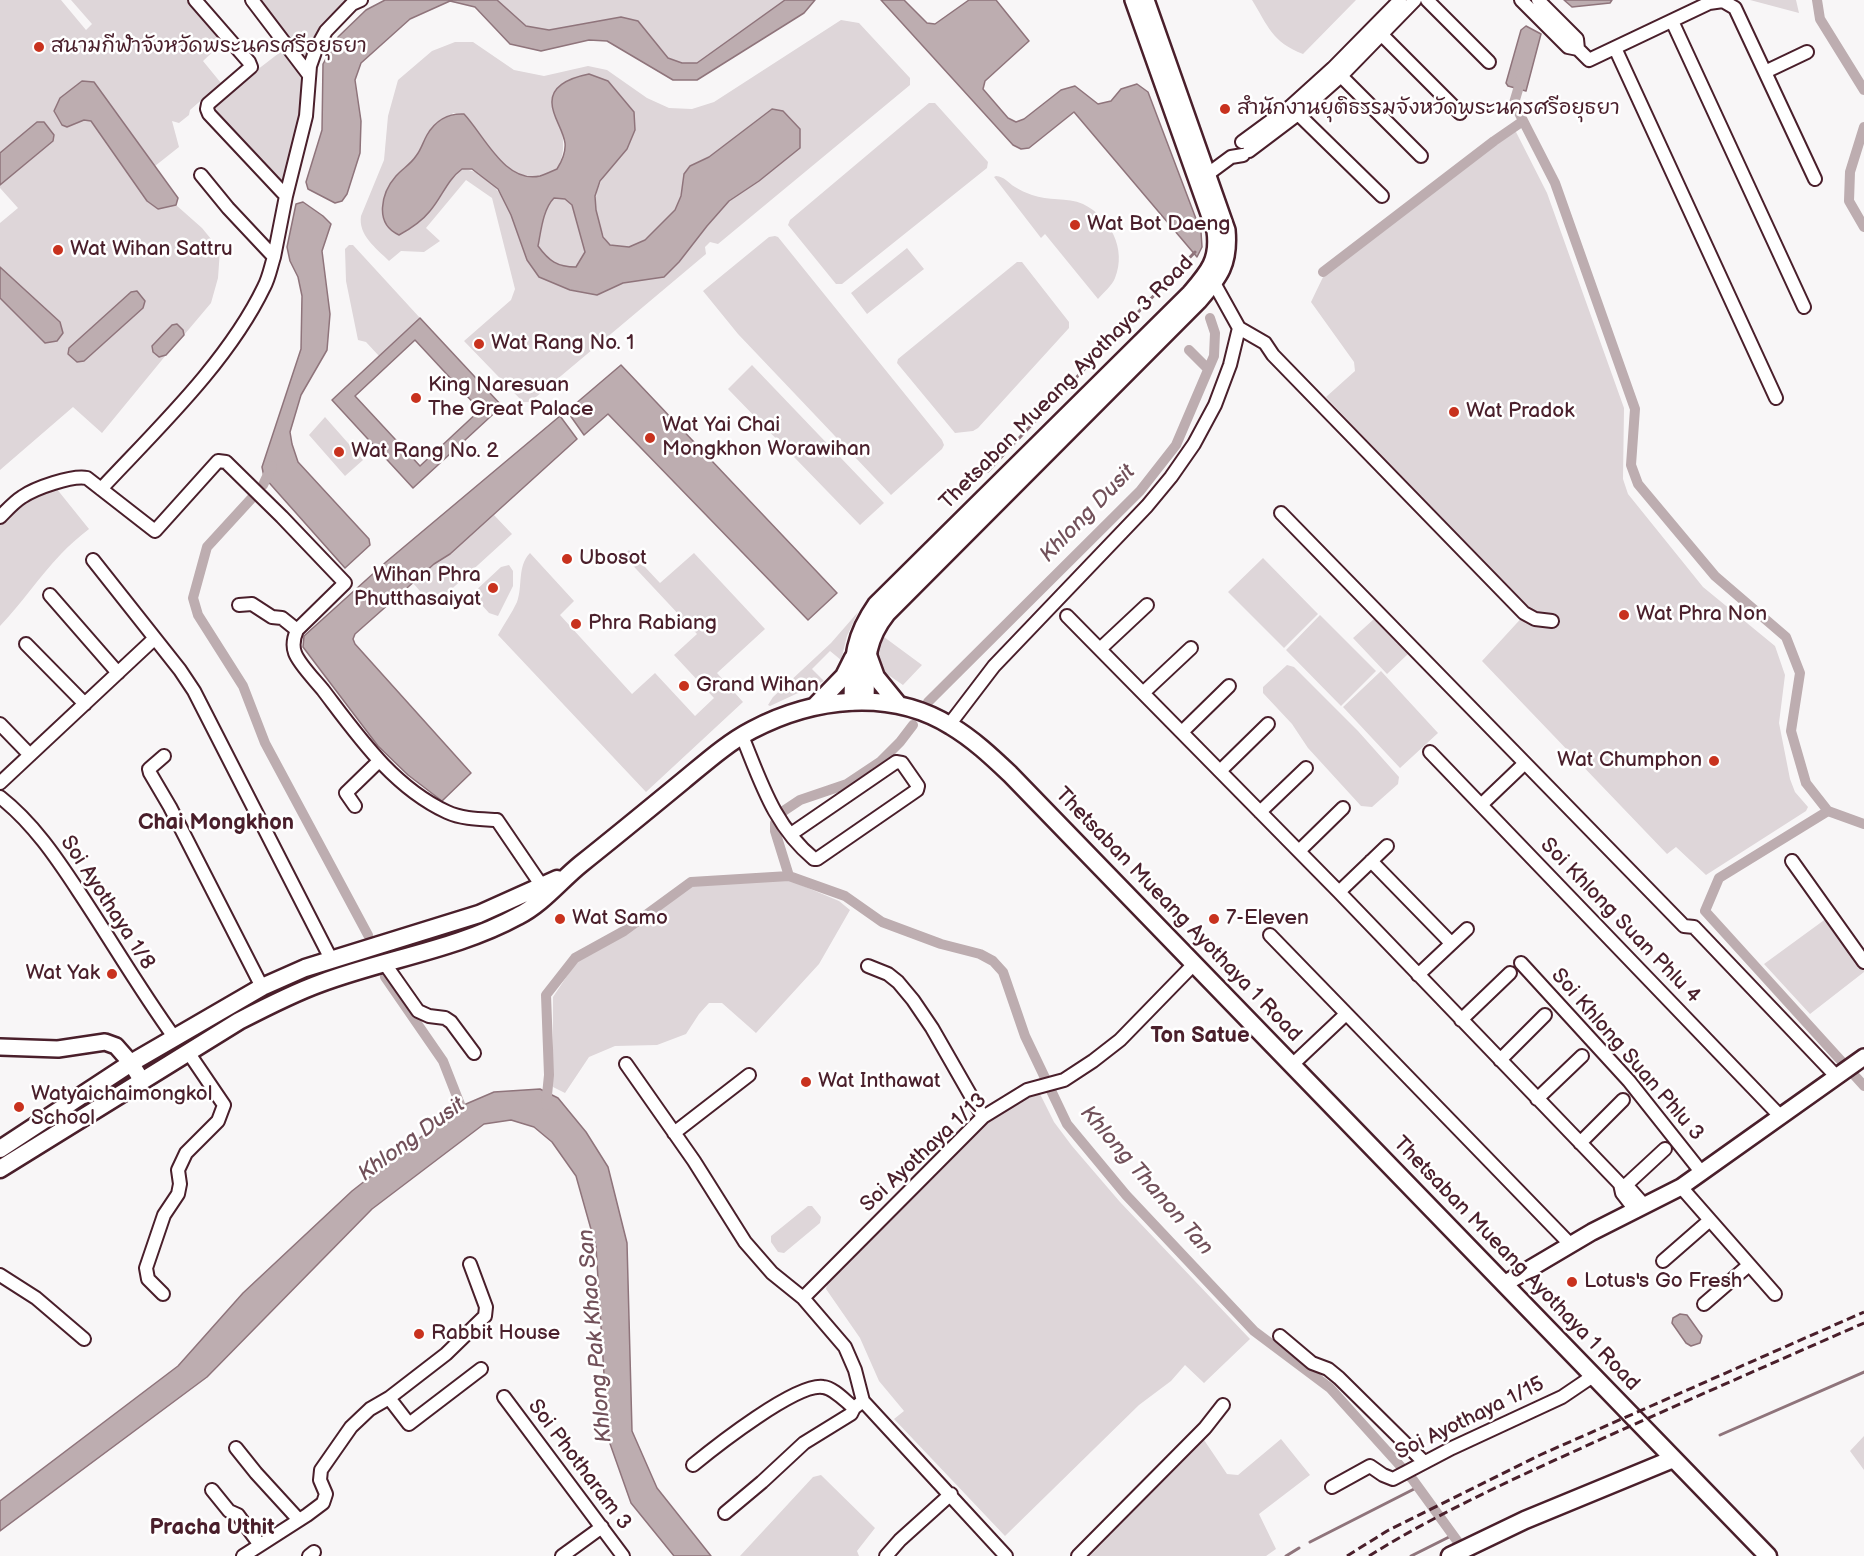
<!DOCTYPE html>
<html>
<head>
<meta charset="utf-8">
<style>
	body { margin:0 }
	canvas { display:block; background:#f8f6f7 }
</style>
</head>
<body>
<canvas width="1864" height="1556"></canvas>
<script>
const context = document.querySelector('canvas').getContext('2d');
context.lineJoin = 'round';
function fillPath(path, color) { context.fillStyle = color; context.fill(path, 'evenodd'); }
function trace(path, color, width, dash) { context.strokeStyle = color; context.lineWidth = width; context.lineCap = dash ? 'butt' : 'round'; context.setLineDash(dash || []); context.stroke(path); }
function write(font, color, halo, rows, align = 'center') {
  context.font = font + ' "Balsamiq Sans","Playpen Sans Thai",sans-serif'; context.lineWidth = 5; context.setLineDash([]); context.textBaseline = 'middle'; context.strokeStyle = halo; context.fillStyle = color; for (const [text, x, y, turn = 0] of rows) {
    context.save(); context.translate(x, y); context.rotate((+turn || 0) * Math.PI / 180); context.textAlign = isNaN(turn) ? turn : align; if (halo) context.strokeText(text, 0, 0); context.fillText(text, 0, 0); context.restore();
  }
}
fillPath(new Path2D(`
	M0,0H61L86,30L92,24L71,0H187L222,38V43L203,61L221,83L190,110L189,115L179,123L172,121L179,147L155,166L94,82L84,120L91,121L147,201L158,209L176,205L202,228L220,250L218,278L211,303L184,335L183,330L153,352L159,357L166,355L102,433L73,407L0,470V298L45,343L60,322L0,267V223L18,208L0,188V185L52,141L37,122L0,153Z
	M260,0H356L335,15L319,30L306,61Z
	M497,0H785L697,63H682L668,58L637,21L621,17L549,30L526,26Z
	M1252,0H1356L1303,54C1272,42 1268,26 1252,0Z
	M1750,0H1796L1799,13Z
	M841,20L859,23L910,78V85L718,244L710,242L705,247L706,254L530,402H523L464,341L511,300L515,289L492,198L466,180L426,228L440,241L424,252L401,251L389,261C376,248 358,235 361,216L384,160L388,116L398,80L432,51L455,42H473L514,70L544,76L588,66L607,70L647,98L669,108L692,109L714,102ZM552,102L627,149C607,172 589,187 598,219C601,229 603,237 610,245C616,245 623,248 629,247C642,245 669,220 676,208C690,183 672,171 709,157L771,109L783,111L800,148L759,181L729,201L664,277L623,283L597,295L527,260C516,228 503,172 462,169L452,176L430,212L394,178L417,156L453,113L464,114C484,135 505,184 540,176C546,174 552,171 557,169C570,144 560,127 552,102Z
	M283,50L304,78L301,118L285,186L280,184L213,111L214,103Z
	M929,103H935L988,162L987,168L842,284H836L788,225L790,220Z
	M1515,130L1547,193L1624,408L1623,479L1628,494L1703,587L1775,646L1785,675L1779,723L1790,779L1795,792L1808,807L1806,811L1706,875L1676,847L1667,854L1482,661L1527,612L1326,397L1355,371L1354,362L1311,302L1324,275Z
	M996,176C1005,177 1007,182 1015,187C1020,190 1026,193 1032,195C1048,201 1067,197 1083,204C1110,217 1127,249 1115,278C1112,286 1103,293 1098,299L1045,234L1041,238L994,177Z
	M554,198L565,199L572,205L585,252L576,267C557,267 549,261 538,246C541,230 543,209 554,198Z
	M775,236L778,237L942,440L944,445L942,449L891,495L738,334L703,291L769,237Z
	M349,245H353L420,318L379,356L366,342L358,340L346,281L345,249Z
	M907,248L924,269L867,314L851,293Z
	M1017,262H1022L1069,322V328L978,428L973,431L955,433L897,363L898,359Z
	M752,365L884,503L860,525L728,389Z
	M325,417L363,460L345,476L309,435Z
	M56,488L89,529C79,537 69,545 61,554C39,577 22,603 0,626V523C19,505 31,496 56,488Z
	M494,515L512,534L433,606L413,583L434,564L450,554Z
	M629,550L660,583L694,553L765,629L717,673L743,702L646,792L498,635C504,624 512,613 517,602C523,586 517,566 530,553L574,601L560,615L632,694L655,673L695,716L714,698L674,655L697,634L623,555Z
	M1263,558L1318,614L1284,648L1228,592Z
	M509,565L513,571V586L498,616L489,613L472,594L501,567Z
	M858,612L847,636L841,660L830,651L812,669L824,681L770,706L768,705L773,697L831,643Z
	M1320,615L1376,671L1341,706L1286,650Z
	M1374,619L1408,654L1387,674L1353,638Z
	M884,637L922,665L903,685C879,668 870,666 884,637Z
	M1287,665L1294,667L1358,731L1399,777L1398,784L1372,807L1361,806L1308,748L1292,724L1263,693V687Z
	M1381,671L1438,733L1400,768L1343,707Z
	M789,880L839,901L850,910L819,964L756,1033L722,1003H709L699,1014L686,1034L657,1045L615,1046L589,1057L565,1093L553,1087V997L577,961L625,934L691,886Z
	M1827,918L1864,968V972L1810,1014L1764,964Z
	M1038,1090L1054,1122L1072,1146L1120,1202L1250,1339L1204,1383L1185,1365L1171,1381L1139,1405L1005,1536L894,1419L904,1411L879,1381L860,1338L826,1289L828,1281L984,1120Z
	M808,1206H812L821,1217L820,1223L784,1253L778,1252L771,1242V1236Z
	M1864,1436V1470L1850,1451Z
	M1202,1437L1227,1474L1238,1475L1281,1439L1310,1475L1259,1514L1276,1549L1266,1556H1082Z
	M821,1475L875,1528L857,1551L859,1556H740L813,1477Z`), '#ded6d9');
const water = new Path2D(`
	M385,0H497L526,26L549,30L621,17L638,21L668,58L682,63H697L785,0H815L804,13L697,80H673L607,41L589,40L541,51L510,44L475,7L450,1L410,19L361,63L355,80L361,121L360,153L347,194L342,201L335,203L308,189L306,182L322,130L323,64L338,37L366,10Z
	M881,0H904L927,23L935,24L969,0H996L1029,41L985,81L983,89L1008,118L1016,122L1024,119L1061,90L1075,86L1098,104L1111,101L1121,89L1137,84L1148,92L1201,232L1202,247L1197,257L1074,112L1029,148L1021,149L1013,145Z
	M1564,0H1612L1610,3L1572,7Z
	M1526,26L1541,34L1526,91L1508,86L1506,83L1521,30Z
	M589,74L608,81L634,112L635,130L627,149L600,181L595,196L596,210L603,237L610,245L629,247L645,240L675,210L681,196L684,174L690,166L709,157L772,109L783,111L800,129V148L759,181L729,201L707,226L679,262L664,277L623,283L597,295L570,290L539,277L527,260L511,215L498,189L472,169H462C447,180 442,197 430,211C422,221 410,229 399,235C374,224 381,193 396,176C402,169 411,164 416,156C421,150 423,142 427,135C435,121 448,113 464,114C484,135 505,184 540,176C546,174 552,171 557,169C562,161 566,152 565,143C563,129 552,116 552,103C551,84 574,77 589,74ZM554,198L565,199L572,205L585,252L576,267C557,267 549,261 538,246C541,231 543,209 554,198Z
	M82,81L94,82L178,198L176,205L158,209L147,201L91,121L84,120L67,127L62,125L54,111L60,98Z
	M37,122H44L54,135L53,141L0,185V153Z
	M303,202L323,216L331,224L322,251L330,314L327,350L301,395L290,432L292,444L298,462L369,539L370,545L345,568L264,477L262,467L301,349L302,296L298,277L290,261L287,247L296,204Z
	M0,267L60,322L63,333L57,341L45,343L0,298Z
	M137,291L145,301L143,308L84,361L77,362L68,354L69,348L131,292Z
	M420,318L502,406L413,488L332,400ZM415,340L480,410L420,466L355,396Z
	M177,324L183,330L184,335L166,355L159,357L153,352L152,346L172,325Z
	M621,365L837,593L808,620L608,414L584,435L567,411Z
	M560,416L577,439L450,554L434,564L355,634L353,639L355,644L471,773L442,801L408,775L378,746L303,647L304,636L386,562Z
	M540,1089L558,1098L586,1132L608,1167L627,1243L632,1431L657,1488L711,1556H674L631,1503L608,1438L596,1247L576,1176L552,1142L534,1127L511,1120L484,1124L372,1209L207,1377L0,1531V1501L178,1366L243,1293L352,1191L459,1107L494,1092Z
	M1680,1314L1687,1315L1702,1336L1700,1343L1691,1346L1686,1343L1672,1323L1673,1318Z`);
fillPath(water, '#bdadb0');
trace(water, '#8f747b', 1.5);
trace(new Path2D(`
	M988,471L1195,252
	M1720,1435L1864,1372
	M1310,1542L1418,1487
	M1286,1556L1299,1548
	M1411,1556L1453,1535`), '#8f747b', 3);
trace(new Path2D(`
	M1817,0L1820,19L1864,90
	M1522,76L1514,103L1555,183L1635,409L1631,465L1638,484L1715,576L1786,637L1800,673L1791,731L1806,783L1828,811L1864,824
	M1864,127L1850,172L1849,201L1864,227
	M1323,272L1494,141L1523,121
	M1189,350L1208,369
	M263,485L272,466
	M251,499L207,547L193,598L198,615L243,686L265,743L368,935
	M928,702L1140,491L1176,445L1214,356L1215,333L1210,318
	M1828,811L1719,878L1705,911L1844,1064
	M782,812L800,800L847,784L880,762L900,742L913,725
	M775,823V831L789,876
	M385,977L443,1061L465,1117
	M1855,1076L1864,1086
	M546,1105L549,1075L546,995L575,958L624,931L691,882L789,876L845,896L882,922L941,944L980,954L993,961L1003,972L1025,1036L1067,1124L1126,1195L1254,1331L1330,1388L1413,1480L1466,1553`), '#bdadb0', 10);
const minor = new Path2D(`
	M195,0L249,62L251,67L208,104L207,109L209,114L286,196
	M252,0L309,75
	M1427,0L1489,62
	M1521,0L1568,47L1578,49L1589,60L1709,3L1723,1L1735,8L1815,179
	M1538,0L1577,39L1578,49
	M1672,21L1804,307
	M1376,29L1460,113
	M1615,48L1776,398
	M1335,70L1421,156
	M1765,72L1807,52
	M1293,109L1382,196
	M1242,142L1291,106L1333,68L1400,0
	M1249,151L1298,114L1341,76L1415,0
	M1208,174L1231,157L1243,155
	M274,257L286,196L306,116L310,66L316,49L326,31L352,4L361,0
	M1214,283L1239,328L1265,343L1273,355L1524,613L1535,619L1552,621
	M101,489C157,429 228,362 264,287C269,278 271,266 274,257L228,208L201,175
	M1281,513L1684,926L1694,927L1837,1077
	M0,517C7,510 14,502 22,497C35,488 72,475 87,478L155,531L218,461L226,462L282,517L345,583L297,630C294,637 292,645 295,653C299,664 315,680 323,690C358,736 393,787 447,812C462,819 480,819 497,820L546,892
	M93,560L180,670L194,691L331,959
	M50,595L118,673
	M239,605L252,604L272,617L282,618L297,630
	M1067,616L1339,892L1620,1184L1629,1188L1645,1206
	M26,644L85,704
	M1100,649L1147,605
	M1143,693L1191,648
	M0,724L30,755
	M949,725L994,666L1147,506L1171,477L1194,444L1215,405L1230,365L1239,328
	M1182,732L1229,686
	M742,736C761,782 774,826 814,859H817L917,790L918,786L902,763L896,762L791,834
	M1430,752L1781,1117
	M164,756L149,769L150,773L170,807L262,987
	M1220,771L1268,724
	M0,783L154,639
	M0,797C33,823 56,857 79,892C111,940 140,990 174,1037
	M1481,805L1525,763
	M355,806L346,793L379,761
	M1260,812L1306,768
	M1299,851L1343,808
	M1371,861L1451,943
	M1792,861L1864,962
	M1339,892L1387,846
	M1270,935L1570,1244
	M1521,963L1629,1081L1702,1173
	M385,964L418,1011L429,1016L445,1018L451,1022L474,1053
	M868,966L888,974L898,982L913,1000L932,1028L983,1117
	M1418,975L1467,929
	M1461,1020L1510,973
	M1500,1060L1545,1015
	M626,1064L694,1161L745,1242L772,1273L803,1298L845,1347L855,1370L863,1401L1006,1556
	M1292,1065L1346,1014
	M1537,1099L1582,1056
	M674,1133L749,1075
	M1580,1143L1623,1100
	M1620,1184L1622,1193L1636,1211
	M1625,1186L1665,1149
	M1681,1187L1775,1294
	M1663,1261L1710,1220
	M0,1275L36,1298L84,1339
	M163,1294L148,1279L146,1268L164,1215L178,1194L180,1184L178,1170L186,1153L218,1121L224,1105L188,1052
	M803,1298L983,1117L1027,1090L1064,1080L1093,1061L1120,1040L1194,964
	M1704,1304L1749,1265
	M1280,1336L1312,1363L1328,1369L1339,1378L1424,1462
	M504,1397L623,1556
	M389,1398L409,1424L481,1369
	M236,1448L256,1473L299,1520
	M693,1465C715,1447 796,1383 823,1387C834,1388 845,1401 854,1408L863,1401
	M1332,1487L1370,1466L1383,1475L1393,1479L1452,1448L1562,1397L1593,1376
	M212,1490L229,1511L238,1515L260,1545
	M725,1513L762,1482L804,1443L851,1414L854,1408
	M243,1556L307,1515L323,1503L326,1494L320,1480L321,1470L351,1427L370,1409L389,1398L446,1354L485,1316L486,1307L470,1264
	M309,1556L314,1552
	M562,1556L602,1527
	M886,1556L900,1540L951,1494
	M1078,1556L1205,1428L1223,1405`);
const tertiary = new Path2D(`
	M866,701C867,666 864,643 887,614L1199,301C1220,277 1230,264 1227,230L1146,0
	M852,702C853,660 851,640 876,604L1190,293C1208,272 1219,260 1215,231L1133,0
	M0,1047L58,1049L105,1042L116,1046L131,1063L142,1081
	M1504,1284L1592,1232L1681,1187L1864,1057`);
const secondary = new Path2D(`
	M868,655L876,677L898,704
	M814,707L844,676L853,658
	M0,1149L131,1063L262,987L305,968L479,914L557,879
	M0,1169L239,1021C266,1007 293,993 321,983C385,959 458,949 518,916C542,904 560,881 581,864C615,837 649,809 683,781C705,763 727,743 752,730C813,698 890,688 951,726C973,739 992,757 1010,774L1768,1556
	M1450,1556L1525,1520L1673,1459`);
trace(minor, '#4a1f2b', 16);
trace(tertiary, '#4a1f2b', 20);
trace(secondary, '#4a1f2b', 21);
trace(minor, '#fff', 12);
trace(tertiary, '#fff', 15);
trace(secondary, '#fff', 16);
trace(new Path2D(`
	M1347,1556L1387,1531L1540,1455L1864,1312
	M1369,1556C1441,1511 1520,1476 1597,1441C1686,1401 1775,1362 1864,1323`), '#4a1f2b', 3, [9, 4.5]);
for (const [x, y, r, color] of [
	[39,47,6,"#c8321e"],
	[1225,109,6,"#c8321e"],
	[1075,225,6,"#c8321e"],
	[58,250,6,"#c8321e"],
	[479,344,6,"#c8321e"],
	[416,398,6,"#c8321e"],
	[1454,412,6,"#c8321e"],
	[650,438,6,"#c8321e"],
	[339,452,6,"#c8321e"],
	[567,559,6,"#c8321e"],
	[493,588,6,"#c8321e"],
	[1624,615,6,"#c8321e"],
	[576,624,6,"#c8321e"],
	[684,686,6,"#c8321e"],
	[1714,761,6,"#c8321e"],
	[560,919,6,"#c8321e"],
	[1214,919,6,"#c8321e"],
	[112,974,6,"#c8321e"],
	[806,1082,6,"#c8321e"],
	[19,1107,6,"#c8321e"],
	[1572,1282,6,"#c8321e"],
	[419,1334,6,"#c8321e"]
]) { const dot = new Path2D(); dot.arc(x, y, r, 0, 2 * Math.PI); context.fillStyle = color; context.fill(dot); trace(dot, '#fff', 2); }
write('21px', '#4a1f2b', '#fff', [
	["สนามกีฬาจังหวัดพระนครศรีอยุธยา",51,47],
	["สำนักงานยุติธรรมจังหวัดพระนครศรีอยุธยา",1237,109],
	["Wat Bot Daeng",1087,225],
	["Wat Wihan Sattru",70,250],
	["Wat Rang No. 1",491,344],
	["King Naresuan",428,386],
	["The Great Palace",428,410],
	["Wat Pradok",1466,412],
	["Wat Yai Chai",662,426],
	["Mongkhon Worawihan",662,450],
	["Wat Rang No. 2",351,452],
	["Ubosot",579,559],
	["Wihan Phra",481,576,"right"],
	["Phutthasaiyat",481,600,"right"],
	["Wat Phra Non",1636,615],
	["Phra Rabiang",588,624],
	["Grand Wihan",696,686],
	["Wat Chumphon",1702,761,"right"],
	["Wat Samo",572,919],
	["7-Eleven",1226,919],
	["Wat Yak",100,974,"right"],
	["Wat Inthawat",818,1082],
	["Watyaichaimongkol",31,1095],
	["School",31,1119],
	["Lotus's Go Fresh",1584,1282],
	["Rabbit House",431,1334]
], 'left');
write('21px', '#4a1f2b', '#fff', [
	["Thetsaban Mueang Ayothaya 3 Road",1067,383,-45],
	["Soi Ayothaya 1/8",107,903,57],
	["Thetsaban Mueang Ayothaya 1 Road",1178,915,46],
	["Soi Khlong Suan Phlu 4",1620,921,46],
	["Soi Khlong Suan Phlu 3",1627,1055,49],
	["Soi Ayothaya 1/13",924,1153,-43],
	["Thetsaban Mueang Ayothaya 1 Road",1516,1264,46],
	["Soi Ayothaya 1/15",1470,1419,-26],
	["Soi Photharam 3",579,1465,53]
]);
write('italic 22px', '#72515a', '#fff', [
	["Khlong Dusit",1088,514,-46],
	["Khlong Dusit",412,1140,-36],
	["Khlong Thanon Tan",1146,1181,49],
	["Khlong Pak Khao San",596,1336,-95]
]);
write('bold 22px', '#4a1f2b', '#fff', [
	["Chai Mongkhon",216,823],
	["Ton Satue",1200,1036],
	["Pracha Uthit",212,1528]
]);
</script>
</body>
</html>
